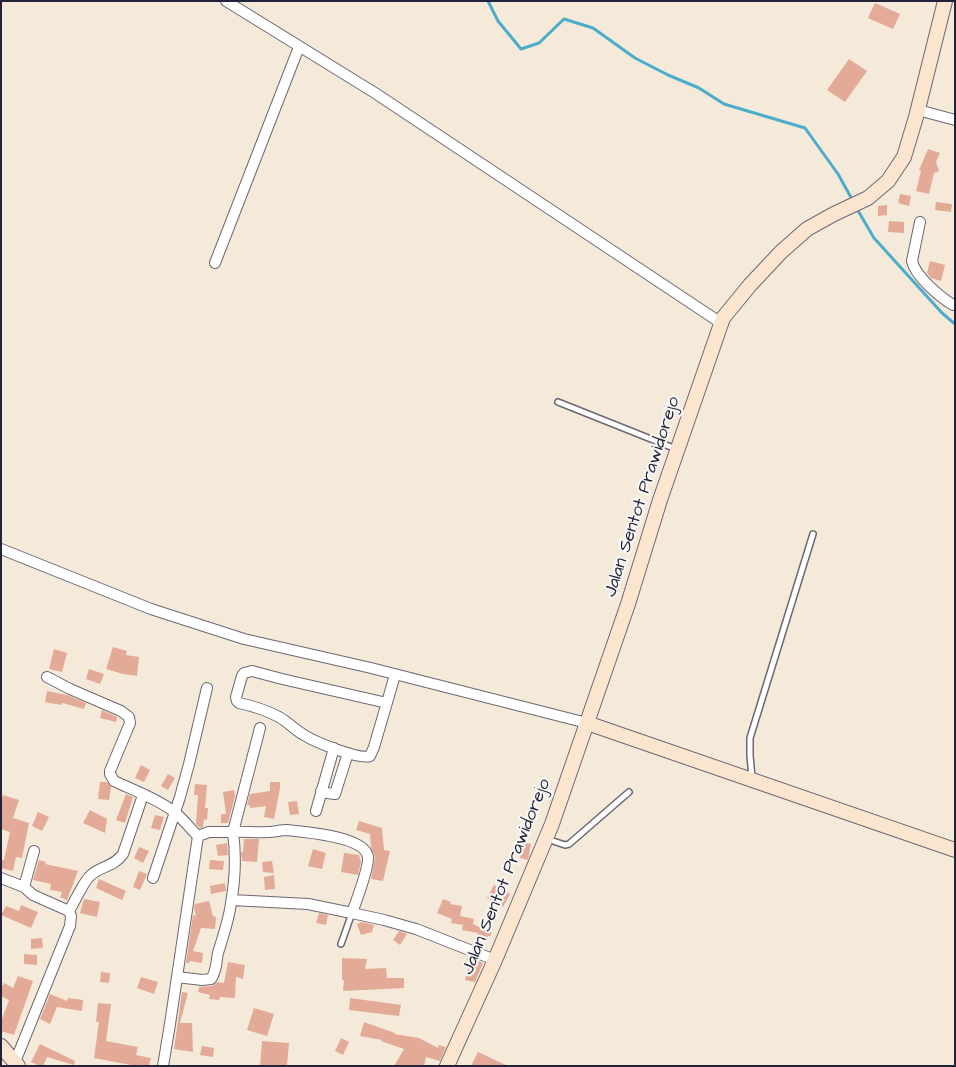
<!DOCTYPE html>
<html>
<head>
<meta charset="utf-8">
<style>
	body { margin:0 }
	#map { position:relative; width:956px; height:1067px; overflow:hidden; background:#f5ead9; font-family:"Architects Daughter",sans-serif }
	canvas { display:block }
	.frame { position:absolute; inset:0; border:2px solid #22223b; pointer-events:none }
</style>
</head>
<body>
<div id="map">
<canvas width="956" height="1067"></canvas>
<div class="frame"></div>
</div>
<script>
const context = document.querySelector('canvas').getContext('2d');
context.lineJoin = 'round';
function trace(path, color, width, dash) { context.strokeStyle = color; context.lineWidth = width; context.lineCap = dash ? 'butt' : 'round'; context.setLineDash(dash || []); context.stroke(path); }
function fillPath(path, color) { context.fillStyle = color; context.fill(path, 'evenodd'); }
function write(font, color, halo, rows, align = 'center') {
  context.font = font + ' "Architects Daughter",sans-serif'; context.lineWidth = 4.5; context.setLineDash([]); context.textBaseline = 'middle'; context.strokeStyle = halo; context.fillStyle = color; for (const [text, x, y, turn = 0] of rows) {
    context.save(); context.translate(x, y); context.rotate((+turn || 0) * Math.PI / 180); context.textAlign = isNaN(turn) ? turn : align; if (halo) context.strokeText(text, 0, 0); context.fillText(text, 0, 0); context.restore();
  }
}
trace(new Path2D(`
	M488,1L498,21L521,49L539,43L564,19L593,28L635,58L668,75L699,88L724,104L805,128L838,174L853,201
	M857,209L874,238L942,313L955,324`), '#4cadcb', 3);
fillPath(new Path2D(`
	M875,3L900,14L893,29L868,18Z
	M849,59L867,71L845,102L827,90Z
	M928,149L940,153L936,162L939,171L934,173L929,194L916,191L921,171L919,170Z
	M900,194L911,196L909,206L898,203Z
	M936,202L952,204L951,212L935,210Z
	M887,205V215L878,216V206Z
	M889,221L904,222V233L888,232Z
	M930,261L945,265L941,281L931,278L927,273Z
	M113,647L127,651L126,655L139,657L137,676L123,674L106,669Z
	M54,649L67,653L62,672L49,669Z
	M89,669L104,674L100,684L86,679Z
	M47,691L67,695L86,703L84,709L62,703L61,705L45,702Z
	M102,710L117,717L116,722L100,718Z
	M141,765L150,770L144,782L135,778Z
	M168,774L175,778L168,790L161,786Z
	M100,782H107L111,787L109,800L98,799Z
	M270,782H280V788L274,819L264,817L266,806L250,808V805H247L250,794L270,791Z
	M195,784L207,785L205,808H208L207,820L204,819L203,827L200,828L196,824L198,795H194Z
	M234,790L235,796L228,823H221V814H226L223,792Z
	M126,794L133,797L125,823L116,820Z
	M3,795L19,800L13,818L29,823L22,858L16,857L13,871L1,868V860H4L10,832L1,829V800Z
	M297,801L299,814L290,815L288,802Z
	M90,810L107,819L105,833L83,823Z
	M38,812L49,817L42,831L32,826Z
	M155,815L164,817L160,830L151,828Z
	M359,821L382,828L384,850L390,851L383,881L371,879L375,857L371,848L370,834L356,830Z
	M244,839H259L257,862L242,861L241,852H243Z
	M523,842L531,844L528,860L520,858Z
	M227,843L228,855L218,856L216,845Z
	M139,847L149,851L143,863L134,858Z
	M313,849L326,853L322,869L308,866Z
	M344,853L359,855L361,862L358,875L341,872Z
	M39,860L46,862L45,864L78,871L67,900L60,897L62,892L50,890L51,884L33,880Z
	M210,860L224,861L223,870L209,869Z
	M272,861L274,873L263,872L262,862Z
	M139,871L147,874L140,890L133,887Z
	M274,875L275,889L265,890L264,877Z
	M99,879L126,891L122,900L96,888Z
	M225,883L226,891L211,894L210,886Z
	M494,885L510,894L503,907L487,898Z
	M84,899L100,902L97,917L80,913Z
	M443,899L451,902L450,904L462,906L460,916L474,919L473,924L492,933L490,936H488L486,940L477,936L478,933L462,930L463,925L451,923L452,919L437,913Z
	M209,901L213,916L216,917L215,929L201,928L193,951L203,953L202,963L190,961L189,963H186L193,915L196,916L194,908L195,904Z
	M21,905L38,912L31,928L1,915L6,906L19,911Z
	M319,913L328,915L326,925L316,923Z
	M362,922L374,925L372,932L361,935L357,924Z
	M399,931L407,934L400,945L393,940Z
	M42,938L43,948L31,949V939Z
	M24,954L37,955V965L24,964Z
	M468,957L483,963L475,982L465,980L468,967L465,966Z
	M342,958L367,959L365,969L386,968L387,978H404V988L343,991L344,980H342Z
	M228,962L245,965L243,979L236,977L235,998L220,997L219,1000L209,999L210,995L198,992L199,987L212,986L217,982L224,983Z
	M101,972L110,973L109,983L100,982Z
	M18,976L33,981L14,1035L1,1031V1022L9,1000L1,996V988L4,983L13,988Z
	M141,977L158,982L154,994L137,988Z
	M182,992L188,993L180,1023H192L193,1052L174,1049Z
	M50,994L67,1001L68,998L83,1000L82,1011L57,1007L50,1024L40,1019Z
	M350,998L401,1005L399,1016L349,1010Z
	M98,1003L111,1004L106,1041L138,1047L136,1055L151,1058L149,1066H136L94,1058L99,1022H96Z
	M254,1008L274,1014L267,1036L247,1030Z
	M364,1022L395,1033L394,1034L419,1038L438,1048L439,1045L446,1047L440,1061L426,1057L424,1066H394L404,1049L381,1041L382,1040L360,1036Z
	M341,1038L349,1042L343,1055L335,1051Z
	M262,1041L289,1043L287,1066H260Z
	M40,1044L75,1061L74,1065L47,1057L43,1066H40L31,1062Z
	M202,1046L214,1048L213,1057L200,1055Z
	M478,1052L508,1066H471Z`), '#e3ab97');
const lane = new Path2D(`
	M558,402L676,449
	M752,777L750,756V738L813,534
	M547,839L565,845L569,844L629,792
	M341,944L352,913`);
const street = new Path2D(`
	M226,1L375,93L721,323
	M918,110L955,120
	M920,222L912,261C915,276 940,297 953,305
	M215,263L299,47
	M1,549L151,609L244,639L371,668L587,723
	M47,677L70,689L121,711L129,717L130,723L110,771V774L114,781C133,790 156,798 173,811C183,818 189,828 198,836L170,1024L163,1066
	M387,703L282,679L252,671L244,673L242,676L236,697L237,701L239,703C253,706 266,710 279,717C288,722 295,730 304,735C315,742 359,760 370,756L374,747L395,675
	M260,728L233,832C244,831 256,833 268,832C274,832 281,830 287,830C304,832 365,836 368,857C369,869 356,901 352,913L384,920L416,929L495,960
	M321,791L327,793L335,794L348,753
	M316,811L334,748
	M1,878L24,887
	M153,878L180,797L189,764L207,688
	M232,900L308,904L352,913
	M69,911C74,903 84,881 90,876C100,866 114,867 123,854L143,795
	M177,977L202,980L211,979C217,971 216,962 218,953C223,936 229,920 231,903C235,881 236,855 233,832H209L198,836
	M15,1062L70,926L71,916L69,911L33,895L24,887L34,851`);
const secondary = new Path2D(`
	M587,723L955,850
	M1,1046L18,1066
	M447,1066L495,960L552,824L628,604L660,500L723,318L750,285L781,252L807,229L834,214L868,198L888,181L904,157L916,117L945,1`);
trace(lane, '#6c6872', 8);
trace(street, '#6c6872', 12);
trace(secondary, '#6c6872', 16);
trace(lane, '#fff', 5);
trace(street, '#fff', 10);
trace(secondary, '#fbe5cf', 14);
write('18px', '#22223b', '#f6f6f2', [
	["Jalan Sentot Prawidorejo",643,497,-72],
	["Jalan Sentot Prawidorejo",507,877,-68]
]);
</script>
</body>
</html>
